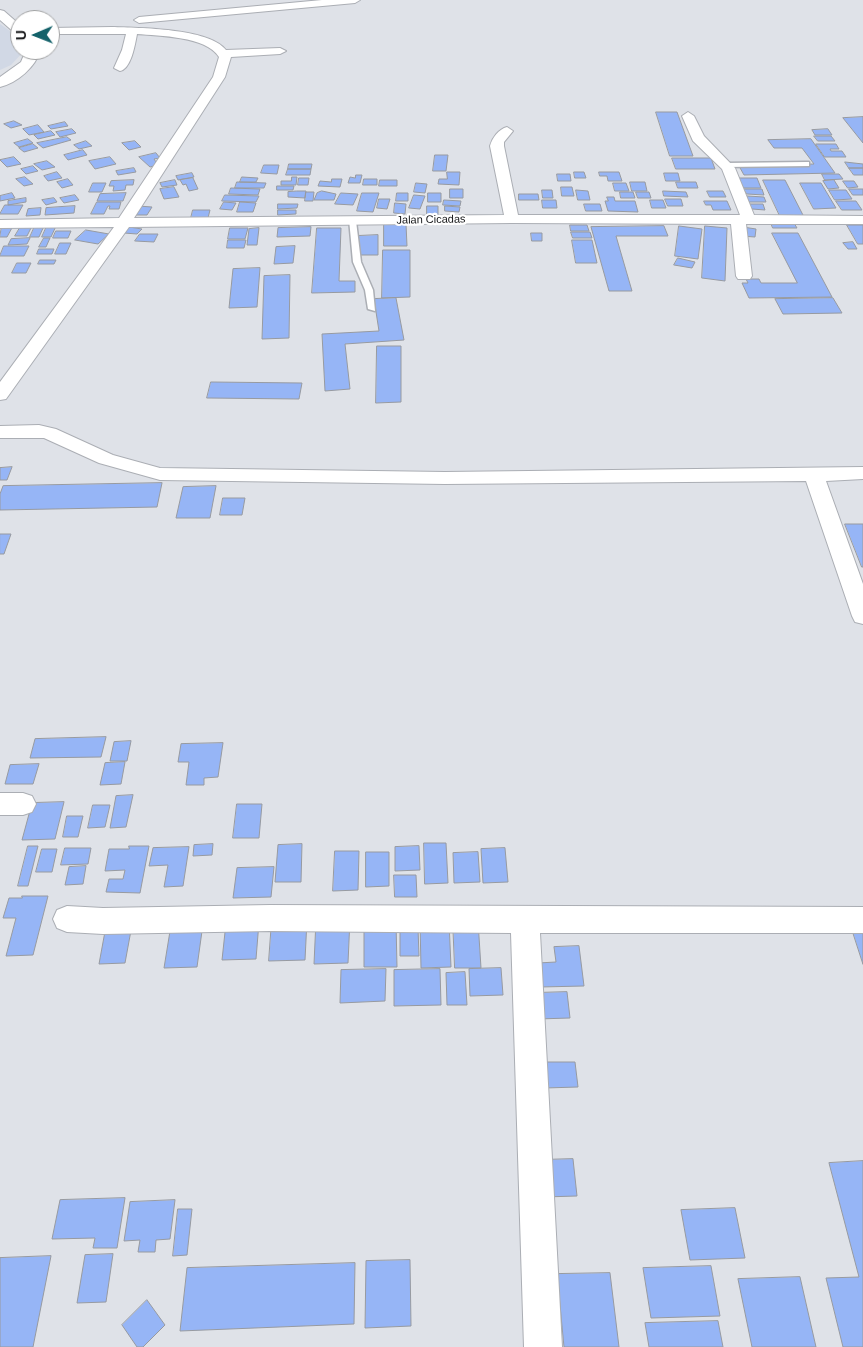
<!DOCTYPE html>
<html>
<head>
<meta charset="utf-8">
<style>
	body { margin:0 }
	#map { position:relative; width:863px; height:1347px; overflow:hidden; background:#dfe2e8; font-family:Helvetica,sans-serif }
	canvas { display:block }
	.north { position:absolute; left:10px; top:10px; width:50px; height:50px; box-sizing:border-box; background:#fff; border:1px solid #a1a2a3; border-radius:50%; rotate:269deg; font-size:14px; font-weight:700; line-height:20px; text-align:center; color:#151618 }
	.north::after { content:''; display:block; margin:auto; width:18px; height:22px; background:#14626a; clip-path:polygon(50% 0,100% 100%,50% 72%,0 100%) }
</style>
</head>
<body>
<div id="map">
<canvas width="863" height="1347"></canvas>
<div class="north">U</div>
</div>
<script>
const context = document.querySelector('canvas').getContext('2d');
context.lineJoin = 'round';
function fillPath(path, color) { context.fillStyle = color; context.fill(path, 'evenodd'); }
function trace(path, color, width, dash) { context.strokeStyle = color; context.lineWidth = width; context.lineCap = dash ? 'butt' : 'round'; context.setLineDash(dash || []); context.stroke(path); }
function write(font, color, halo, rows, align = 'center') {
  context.font = font + ' Helvetica,sans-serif'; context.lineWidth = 4.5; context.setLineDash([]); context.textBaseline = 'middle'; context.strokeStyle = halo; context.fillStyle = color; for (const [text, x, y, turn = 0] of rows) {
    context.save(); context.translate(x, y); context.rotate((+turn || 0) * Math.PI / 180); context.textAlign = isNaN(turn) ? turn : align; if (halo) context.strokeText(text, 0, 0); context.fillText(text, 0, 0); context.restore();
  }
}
fillPath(new Path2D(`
	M0,24L20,38V50H25L11,65L0,70Z`), '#d1d8e5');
const building = new Path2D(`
	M656,112H677L693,156H670Z
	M863,117V143L843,118Z
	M14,121L22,125L11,128L4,124Z
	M65,122L68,126L51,129L48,126Z
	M38,125L44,132L29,135L23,129Z
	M72,129L76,133L60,137L56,132Z
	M828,129L832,135H815L812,130Z
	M51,131L55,135L38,139L34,135Z
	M814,136H831L835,141H818Z
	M67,137L71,140L43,148L37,143Z
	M28,139L33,143L19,147L14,143Z
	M811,139L835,173L744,175L739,166L814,164L802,148H774L768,140Z
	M86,141L92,146L79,149L74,145Z
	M135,141L141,147L129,150L122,143Z
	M33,144L38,148L24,152L19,148Z
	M816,144H836L839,149H830L831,151H842L846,157H825Z
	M83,150L87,155L68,160L64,155Z
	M156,153L160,158L154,159L158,165L150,167L139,157Z
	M435,155H448L446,171H433Z
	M14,157L21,164L7,167L0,160Z
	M110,157L116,164L95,169L89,161Z
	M672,158H711L715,169H676Z
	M47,161L55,167L42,170L34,164Z
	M845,162L863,164V168H849Z
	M289,164H312L311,169H288Z
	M264,165H279L277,174L261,173Z
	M33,166L38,171L26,174L21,169Z
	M134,168L136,172L118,175L116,171Z
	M849,168H863V175H854Z
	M288,169H311L310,175H286Z
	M57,172L62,178L48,181L44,176Z
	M447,172H460L459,185L438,184L439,179H447Z
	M574,172H584L586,178H575Z
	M599,172H619L622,181H608L607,176H600Z
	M192,173L194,177L178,180L176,176Z
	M664,173H678L680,181H666Z
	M557,174H570L571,181H558Z
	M822,174H839L843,179L825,180Z
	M356,175H362L360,183H348L350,177L355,178Z
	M25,177L33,184L24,186L16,179Z
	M242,177L258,178L256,182H240Z
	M292,177H297L296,185H281V181H291Z
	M193,178L198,189L189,191L186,184L183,185L180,180Z
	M299,178H309L308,185H298Z
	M739,178H757L761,188H744Z
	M68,179L73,185L62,188L57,182Z
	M332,179H342L340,187L318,186L320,181L331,182Z
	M364,179H377V185H363Z
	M134,180L133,185H126L125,190L113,191L114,186H109L111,181Z
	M175,180L177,185L162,187L160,183Z
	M380,180H397V186H379Z
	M763,180H785L804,217L780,216Z
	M834,180L839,188L828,189L823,181Z
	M843,181H854L858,187L848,188Z
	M237,182L266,183L264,188H235Z
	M630,182H645L647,191H632Z
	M676,182H696L698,188H678Z
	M93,183H106L102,192H89Z
	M416,183L427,184L425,193L414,192Z
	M613,183H626L629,191H615Z
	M800,183H821L836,208L814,209Z
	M277,186H294L293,190H277Z
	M174,187L179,197L164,199L160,189Z
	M561,187H572L574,196H562Z
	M231,188L260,189L258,195L229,194Z
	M450,189H463V198H450Z
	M744,189H762L764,195L747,194Z
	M849,189H863V195H853Z
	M542,190H552L553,198H543Z
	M576,190L588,191L590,200H578Z
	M829,190H846L852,199L835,200Z
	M297,191H306L305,198L288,197V192Z
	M322,191L336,194L334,200H314L317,193Z
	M663,191L686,192L688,197L664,196Z
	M707,191H723L726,197H710Z
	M306,192H314L313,201H305Z
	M620,192H633L635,198H621Z
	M636,192H649L651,198H638Z
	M12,193L15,198L0,201V196Z
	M126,193L123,201H97L100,194Z
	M341,193L358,194L353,205L335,204Z
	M362,193H379L373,212L357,211Z
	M397,193H408V201H396Z
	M428,193H441V202H428Z
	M519,194H538L539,200H519Z
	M75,195L79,200L64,203L60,198Z
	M225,195L259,196L256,202L222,201Z
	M414,195L425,196L420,209L409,208Z
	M747,196L764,197L766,202H749Z
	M607,197H614L615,201H635L638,212L608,211L605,201H608Z
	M26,198V202L8,205V201Z
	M54,198L57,202L46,205L42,200Z
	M379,199H390L387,209L377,208Z
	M665,199H681L683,206H668Z
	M444,200L461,201L460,206L443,205Z
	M542,200H556L557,208H543Z
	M650,200H663L666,208H652Z
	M704,201H727L731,210H713L711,205H706Z
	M836,201H856L862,210H842Z
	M97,202H121L119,209H109L110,206H108L104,214H91Z
	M224,202L236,203L232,210L220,209Z
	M240,202L256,203L253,212H237Z
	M395,203L406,204L405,214L394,213Z
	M278,204H298L297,208L278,209Z
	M584,204H600L602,211H586Z
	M749,204H763L765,210L752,209Z
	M5,205H23L18,214H0Z
	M75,206L74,213L45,215L46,208Z
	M138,206L152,207L147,215H134Z
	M427,206H438V217H427Z
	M445,206L460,207L459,212L445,211Z
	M41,208L40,215L26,216L28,209Z
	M193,210H210L208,218H191Z
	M278,210H296V214L278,215Z
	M771,223H794L797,228H773Z
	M384,224H406L407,246H384Z
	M570,225H587L589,231H571Z
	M847,225H863V244H858Z
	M2,226H13L7,237H0Z
	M21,226H32L27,236H15Z
	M35,226H44L39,237H30Z
	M47,226H56L51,237H42Z
	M664,226L668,236H616L632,291H609L591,227Z
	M679,226L702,229L698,259L675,256Z
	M705,226L727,228L725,281L702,278Z
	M129,227L142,229L137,234L124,233Z
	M311,227L310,236L277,237L278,228Z
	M743,227L756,229L755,237L741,236Z
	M230,228H248L245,239H228Z
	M259,228L257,245H247L249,229Z
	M317,228H341L339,281H355V292L312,293Z
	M86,230L109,234L98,244L75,240Z
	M56,231H71L68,238H53Z
	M571,232H590L592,238H573Z
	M531,233H542V241H532Z
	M772,233H798L832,297L749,298L742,283H748L746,279H759L761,283H797Z
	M140,234H158L154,242L135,241Z
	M378,235V255H357V236Z
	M30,238L27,244L8,245L11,239Z
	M44,238H50L46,247H39Z
	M228,240H246L244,248H227Z
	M572,240H592L597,263H576Z
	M853,242L857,249H848L843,243Z
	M60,243H71L66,254H55Z
	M4,246H29L24,256H0Z
	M295,246L293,263L274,264L276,247Z
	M39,249H54L52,254H37Z
	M383,250H410V297L382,298Z
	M678,258L695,262L692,268L674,265Z
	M40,260H56L54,264H38Z
	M17,263H31L26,273H12Z
	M260,268L257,307L229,308L233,269Z
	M290,275L289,338L262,339L264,276Z
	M396,298L404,340L345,344L350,389L325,391L322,334L379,331L374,299Z
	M833,298L842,313L783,314L775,299Z
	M377,346H401V402L376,403Z
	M211,382L302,383L299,399L207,398Z
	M12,467L7,480H0V468Z
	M162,483L157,507L0,510V494L3,486Z
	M216,486L210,518H176L183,487Z
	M223,498H245L242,515H220Z
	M845,524H863V567H862Z
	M0,534H11L4,554H0Z
	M106,737L101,757L30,758L35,739Z
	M131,741L127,761H110L114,742Z
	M223,743L218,777L204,778V785H186L189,762H178L181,744Z
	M125,762L121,784L100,785L105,763Z
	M39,764L33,784H5L10,765Z
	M133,795L126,827L110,828L116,796Z
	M64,802L55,839L22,840L32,803Z
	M237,804H262L259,838H233Z
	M93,805H110L105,827L88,828Z
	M67,816H83L78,837H63Z
	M424,843H446L448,883L425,884Z
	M213,844L212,855L193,856L194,845Z
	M302,844L301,882H275L278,845Z
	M28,846H38L28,886H18Z
	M129,846H149L140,893L106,892L109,879H123L125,870L105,871L109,849H129Z
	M419,846L420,870L395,871V847Z
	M189,847L183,886L164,887L168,865L149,866L153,848Z
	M65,848H91L88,864L61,865Z
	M505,848L508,882L483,883L481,849Z
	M42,849H57L52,872H36Z
	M335,851H359L358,890L333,891Z
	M366,852H389V886L366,887Z
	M478,852L480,882L454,883L453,853Z
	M86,866L83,884L65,885L69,867Z
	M274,867L271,897L233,898L237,868Z
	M394,875H416L417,897H395Z
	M22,896H48L33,955L6,956L16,918H3L9,898H22Z
	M350,919L348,963L314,964L316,920Z
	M272,920H307L305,960L269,961Z
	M449,921L451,967L421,968L420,922Z
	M453,921H478L481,968H455Z
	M259,922L256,959L222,960L226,923Z
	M396,922L397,967H364V923Z
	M203,924L197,967L164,968L171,925Z
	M132,925L125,963L99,964L106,926Z
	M851,926H863V964Z
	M418,928L419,956H400V929Z
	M579,946L584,986L540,987L538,963L556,962L554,947Z
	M501,968L503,995L470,996L469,969Z
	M386,969L385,1001L340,1003L341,970Z
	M440,969L441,1005L394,1006V970Z
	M465,972L467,1005H447L446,973Z
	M567,992L570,1018L537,1019L534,993Z
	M542,1062H575L578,1087L545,1088Z
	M573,1159L577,1196L543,1197L540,1160Z
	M863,1161V1347H843L826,1278L859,1277L829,1163Z
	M125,1198L117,1248H93L95,1238L52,1239L60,1200Z
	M175,1200L170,1239L156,1240L155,1252H138L140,1240L124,1241L130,1202Z
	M735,1208L745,1258L690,1260L681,1210Z
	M178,1209H192L187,1255L173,1256Z
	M113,1254L106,1302L77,1303L85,1255Z
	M51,1256L33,1347H0V1258Z
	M410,1260L411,1326L365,1328L366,1261Z
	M355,1263L354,1324L180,1331L187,1268Z
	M711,1266L720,1316L651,1318L643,1268Z
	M610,1273L619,1347H564L557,1274Z
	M800,1277L816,1347H752L738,1279Z
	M147,1300L165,1325L143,1347H137L122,1325Z
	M718,1321L723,1347H649L645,1323Z`);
fillPath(building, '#96b5f6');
trace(building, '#979aa0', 1);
const lane = new Path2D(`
	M806,162H809V166L726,167L722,165L726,163Z
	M349,219L356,221L361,262L373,290L375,311L368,309L365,290L353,262Z`);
const street = new Path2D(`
	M322,0H360L355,3L139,23L134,20L139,17Z
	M112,27C139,28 209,28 226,50L280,48L286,51L280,54L231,57L225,77L134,218L504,215L490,146C492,138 499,129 507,127L513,131L504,142V146L518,215H740L722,169L693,141L682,116L688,112L694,116L704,136L735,168L754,215L863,216V224H746L752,276L750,279H738L736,276L731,224L512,223L129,227L6,399L0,400V382L114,227L0,228V220L119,218L213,77L219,57C206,36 159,36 137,34C135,45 131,69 120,71L114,68L122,50L126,34H50V28Z
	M39,425L56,429L113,455L160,468L445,472L863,467V479L826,481L863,584V624L855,622L852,616L806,481L445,484L160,480L99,463L44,438H0V426Z
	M0,793H23L32,796L36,804L32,812L23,815H0Z
	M270,905L863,907V933H540L562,1347H524L511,933L270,931L103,934L67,932L57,928L53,919L57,910L67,906L103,908Z`);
const secondary = new Path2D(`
	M0,10L4,11L20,25V35L16,34L0,20Z
	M26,50H40C36,67 17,83 0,87V77L21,62Z`);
trace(lane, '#abaeb4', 3);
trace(street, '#abaeb4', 2);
trace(secondary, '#abaeb4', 2);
fillPath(lane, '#fff');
fillPath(street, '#fff');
fillPath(secondary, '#fff');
write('11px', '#151618', '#fff', [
	["Jalan Cicadas",431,220,-1]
]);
</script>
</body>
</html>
